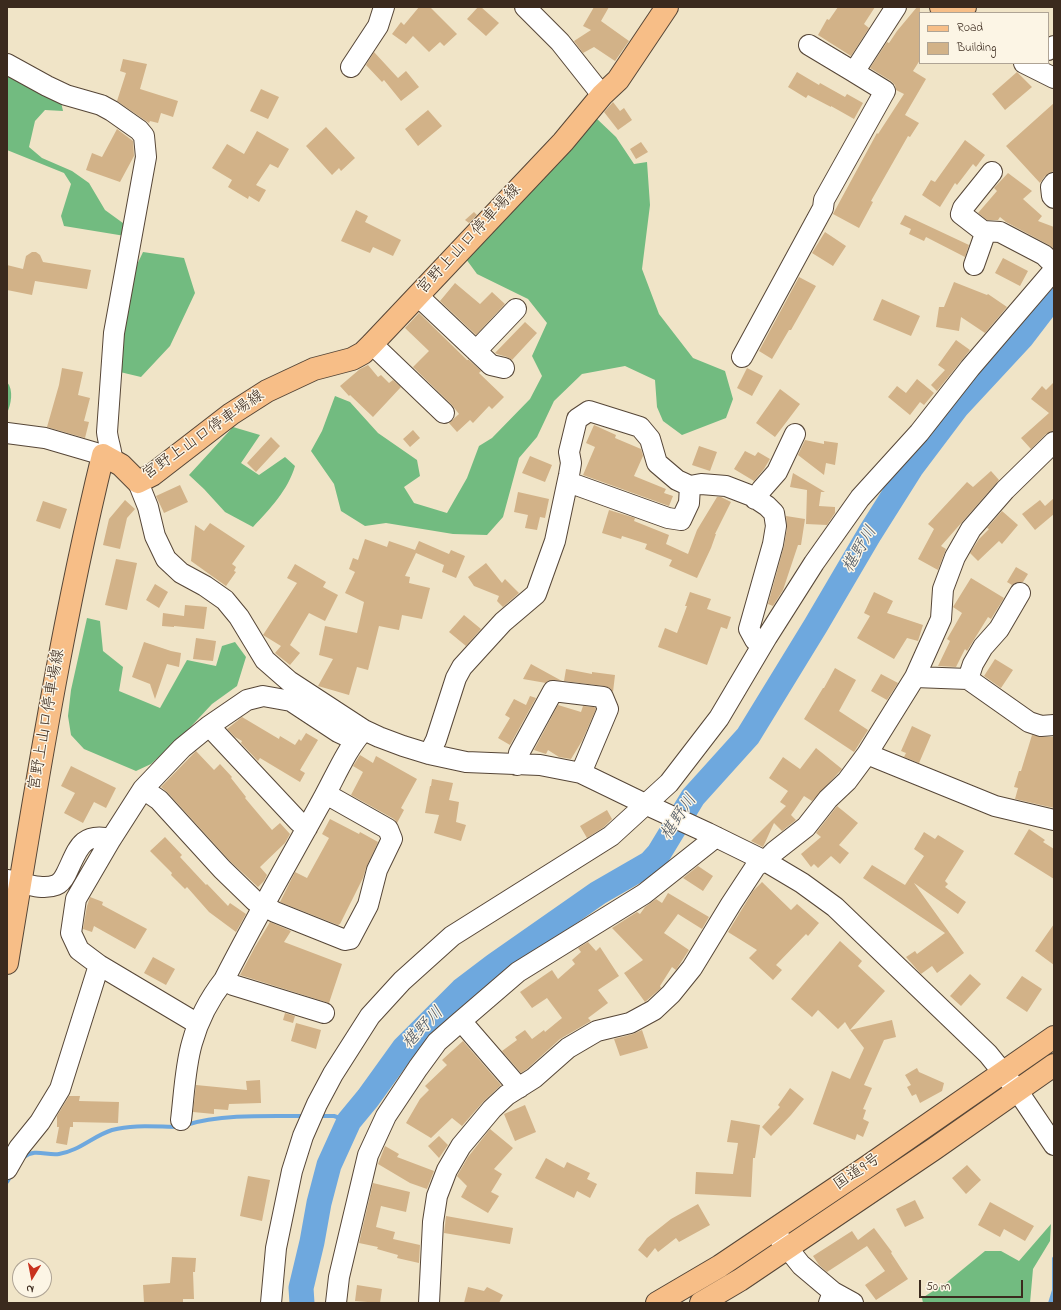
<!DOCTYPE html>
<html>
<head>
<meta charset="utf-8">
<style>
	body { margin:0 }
	#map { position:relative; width:1061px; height:1310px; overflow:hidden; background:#f0e4c7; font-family:"Indie Flower",sans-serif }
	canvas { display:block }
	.frame { position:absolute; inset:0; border:8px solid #3b2a1e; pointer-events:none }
	.legend { position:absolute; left:919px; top:12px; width:130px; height:52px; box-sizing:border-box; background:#fcf5e5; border:1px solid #afa495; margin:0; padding:5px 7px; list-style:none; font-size:12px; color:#3b2a1e }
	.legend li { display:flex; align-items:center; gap:8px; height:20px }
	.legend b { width:20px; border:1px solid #afa495 }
	.north { position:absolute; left:12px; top:1258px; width:40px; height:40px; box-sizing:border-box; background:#fcf5e5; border:1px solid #afa495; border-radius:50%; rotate:190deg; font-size:11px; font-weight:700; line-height:16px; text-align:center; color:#3b2a1e }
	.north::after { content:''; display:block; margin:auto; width:14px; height:18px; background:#c8321e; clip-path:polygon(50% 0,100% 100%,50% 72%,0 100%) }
	.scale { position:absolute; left:919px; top:1280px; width:104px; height:18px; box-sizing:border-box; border:2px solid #3b2a1e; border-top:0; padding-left:5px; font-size:12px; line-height:14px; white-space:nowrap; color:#3b2a1e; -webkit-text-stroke:3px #fcf5e5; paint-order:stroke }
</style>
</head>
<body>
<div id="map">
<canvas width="1061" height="1310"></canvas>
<div class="frame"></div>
<ul class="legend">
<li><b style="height:5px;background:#f7be87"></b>Road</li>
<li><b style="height:11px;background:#d2b288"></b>Building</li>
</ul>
<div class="north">N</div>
<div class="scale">50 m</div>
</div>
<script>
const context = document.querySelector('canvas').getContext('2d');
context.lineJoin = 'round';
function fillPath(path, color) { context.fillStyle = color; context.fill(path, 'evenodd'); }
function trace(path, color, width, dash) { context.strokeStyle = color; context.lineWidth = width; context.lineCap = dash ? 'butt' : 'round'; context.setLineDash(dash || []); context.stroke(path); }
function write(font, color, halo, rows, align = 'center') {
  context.font = font + ' "Indie Flower","Klee One",sans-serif'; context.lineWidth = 3; context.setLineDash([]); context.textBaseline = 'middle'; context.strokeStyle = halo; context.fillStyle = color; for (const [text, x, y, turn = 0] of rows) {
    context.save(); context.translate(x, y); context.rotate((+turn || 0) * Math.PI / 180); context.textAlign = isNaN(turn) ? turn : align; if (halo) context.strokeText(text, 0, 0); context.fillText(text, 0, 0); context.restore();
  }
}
fillPath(new Path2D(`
	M7,73L61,102L63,111L45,110L35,121L29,147L42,158L72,171L89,183L105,210L127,226L125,236L64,226L61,216L71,184L64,173L7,150Z
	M595,117L616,137L634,164L647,162L650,205L642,269L659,314L693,358L725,371L733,399L726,418L682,435L663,421L657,407L655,380L625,366L582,374L554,401L537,437L519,458L503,517L487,535L453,534L386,523L365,526L341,511L334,484L311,451L322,431L335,396L350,402L378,433L417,460L420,476L404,487L414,503L447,513L467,478L479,446L492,438L530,399L542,376L532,356L547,323L528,299L477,274L466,259L550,172Z
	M143,252L184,258L195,293L170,346L141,377L120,372L121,341L135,269Z
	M7,382C14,390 11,405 7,413Z
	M233,427L260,435L241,463L259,475L285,457L295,466C288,490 270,509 253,527L225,512L204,489L189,475Z
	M87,618L100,621L103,651L123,667L119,691L160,708L187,660L216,666L222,646L235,642L246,657L237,686L212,704L184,734L151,764L136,771L84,749L71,735L68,716L71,690Z
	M1051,1224L1050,1241L1033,1269L1030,1303H923L922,1298L946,1283L985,1251H1001L1019,1261Z`), '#72bb80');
fillPath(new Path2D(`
	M1054,1255V1303H1048L1052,1290V1258Z`), '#6ea8de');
trace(new Path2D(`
	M317,1116H334L349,1121
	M186,1125C220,1114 269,1116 304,1116
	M24,1157C35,1148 47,1156 59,1154C79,1151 93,1136 112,1130C134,1124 157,1127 180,1127
	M7,1182L12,1174`), '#6ea8de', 4);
trace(new Path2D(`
	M302,1303L301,1288L312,1242L319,1203L329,1165L349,1121L368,1098L404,1048L462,990L495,965L598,893L650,863L659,853L693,797L748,736L816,625L870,533L911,468L957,407L1022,337L1054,295`), '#6ea8de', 25);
fillPath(new Path2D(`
	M419,7H430L457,34L444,46L440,42L429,52L413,36L406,44L392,34L401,22L404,25Z
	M478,7H481L499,23L486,36L467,19Z
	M594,7H609L601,21L629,41L615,61L594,47L583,53L574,41L591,30L583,26Z
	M838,7H875L864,24L869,28L851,56L818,35L827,19L829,20Z
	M917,7H920V60L913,71L926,79L905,115L919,123L910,137L908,136L871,201L873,202L859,228L833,214L877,133L878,134L904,94L896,90L895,85L891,81L870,68L887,42L889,43L897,31Z
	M374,52L398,78L406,71L419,87L401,101L384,80L382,82L366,65Z
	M123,59L147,64L140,89L178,101L173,117L161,113L158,123L150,121L149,123L117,101L126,73L120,71Z
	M797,72L819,85L820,83L845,97L847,94L863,103L854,119L831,106V107L808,95L806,98L788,87Z
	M1017,72L1032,87L1005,110L992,94Z
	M261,89L279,97L268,119L250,111Z
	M613,102L620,111L624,108L632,120L618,130L604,112Z
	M1054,103V171L1045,176L1040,183L1006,146Z
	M428,110L442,126L418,146L405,129Z
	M326,127L355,158L341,171L339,168L332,175L306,146Z
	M117,129L133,141L134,156L120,182L86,170L92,153L102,157Z
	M257,131L289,149L278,168L270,164L256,185L266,190L259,202L249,196L248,199L228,187L232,180L212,168L227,144L244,154Z
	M965,140L985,155L976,167L973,164L957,185L955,183L940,207L922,195L931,180L935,182Z
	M641,142L648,152L636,159L630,149Z
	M1008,173L1032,191L1023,199L1042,216L1038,221L1054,227V249L1049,245L1006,222L1000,217L998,220H987L978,213L997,191L994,188Z
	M356,210L368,216L365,222L401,240L393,256L373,247L370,253L341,241Z
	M474,212L477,215L469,223L465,220Z
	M905,215L969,245L965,257L926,237L924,241L909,234L911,229L900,224Z
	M825,232L846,246L833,266L812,253Z
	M32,252H36L40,255L43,262L91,270L87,289L35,281L32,295L7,290V265L23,269L26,256Z
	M1003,258L1028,271L1020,286L995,273Z
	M799,277L816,286L791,330H789L772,359L759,351Z
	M954,282L987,295L988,294L1007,307L985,333L961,317L959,331L936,327L939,307H944Z
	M455,283L480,304L492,292L505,304L476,335L440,301Z
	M882,299L920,316L911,336L873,320Z
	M419,313L467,360H469L481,371L479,373L504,397L492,409L489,406L473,423L470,420L457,432L449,423L459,414L452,405L413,367L429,351L405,328Z
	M525,322L537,333L512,360L507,357L497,354L495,353Z
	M956,340L970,350L937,391L931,385L945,370L938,365Z
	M368,365L378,377L381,375L389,383L393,380L401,387L373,417L350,395L349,396L340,386L360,369Z
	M62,368L83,372L78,395L90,398L84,421L89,422L85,438L47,427L59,385Z
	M747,368L763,376L752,396L737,388Z
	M917,379L934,393L924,405L920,402L910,415L888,397L897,386L906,393Z
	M1054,382V431L1046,434L1031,449L1021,438L1049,413L1031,399L1042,386L1046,390Z
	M780,389L800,404L775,437L756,423Z
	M594,425L616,435L615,438L641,449L643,456L634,476L666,489L664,493L673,496L669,506L583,475L595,447L586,443Z
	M413,430L420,438L410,447L403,439Z
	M271,437L280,446L256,472L247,463Z
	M805,440L824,444V441L838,443L835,465L826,463L824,475L798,455Z
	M699,446L717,452L710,471L692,465Z
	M745,451L755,456L758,452L770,459L764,469L754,481L734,469Z
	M530,456L552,465L545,482L522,473Z
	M991,471L999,480L941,546L946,549L938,570L918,559L934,529L928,524L967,482L973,487Z
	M793,473L825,492H821L819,506L835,507V513L827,525L806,524L807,490L790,487Z
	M180,485L188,502L164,513L156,496Z
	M518,492L549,499L545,518L540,517L537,530L525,528L528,515L514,512Z
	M717,497H721L731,502L715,534H716L711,548L697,578L669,566L672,560L645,549L647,544L622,536L621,539L602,533L609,510L635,518L634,521L669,535L666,544L688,554L697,530Z
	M1054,498V514L1035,530L1022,514L1040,500L1045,506Z
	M125,500L135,509L127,518L120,549L103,545L109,519Z
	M43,501L67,509L60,529L36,521Z
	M1002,511L1018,525L1002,544L999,541L978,561L970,553L979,539L989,529L987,528Z
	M786,516L805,519L801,545H798L783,590L773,606L768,604L784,546L787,528Z
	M210,523L245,546L232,564L236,567L234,571L236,572L226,586L191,561L195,525L204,531Z
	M365,539L387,547L389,541L415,550L419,541L449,554L451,550L465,556L456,578L442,572L444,565L416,553L405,576L410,577L409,583L430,588L422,619L402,615L399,630L379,626L368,670L357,667L349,695L318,686L333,659L319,655L325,626L357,633L364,602L345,593L355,572L349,569L353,558L358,560Z
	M116,559L137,563L127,610L105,605Z
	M486,563L502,583L505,579L519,593L503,607L497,601L499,596L474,586L468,577Z
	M295,564L326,582L323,587L338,595L325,621L309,613L290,645L300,653L290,665L275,653L281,646L263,635L297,583L287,578Z
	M1016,567L1028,574L1023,582L1015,583L1012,585L1007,582Z
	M971,578L1004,598L991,619L988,617L967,651L965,649L956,667L938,666L950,641L947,639L962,613L953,607Z
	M155,584L168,592L159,608L146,600Z
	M690,592L711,599L707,609L731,617L727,629L721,627L707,665L658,647L665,628L677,633L687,606H685Z
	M874,592L893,601L887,613L923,625L918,641L907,638L894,659L857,638L870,616L864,613Z
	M185,605L207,607L204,629L174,626V627L162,626L163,613L184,616Z
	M464,615L481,629L466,646L449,632Z
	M196,638L216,641L213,661L193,659Z
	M144,642L171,651L181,653L179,667L167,664L155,699L150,684L132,677Z
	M995,659L1013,670L1001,688L984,676Z
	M531,664L562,681L554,680L548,681L546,683L523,679Z
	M835,668L856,680L839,711L868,730L854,752L804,719L823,688H824Z
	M566,669L592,674V672L615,675L613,692L610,688L604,686L564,681Z
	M881,674L898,683L887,700L871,691Z
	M530,696L536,698L510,745L498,738L510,718L505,715L514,699L526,705Z
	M558,705L581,712L583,706L594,707L596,709L582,741L571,759L559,757L548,750L546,754L534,750Z
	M242,717L279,739L280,736L295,745L299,739L301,741L306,733L318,740L300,770L305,773L300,782L260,758L258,761L241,743L242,741L235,737L227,729Z
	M912,726L931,735L919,763L904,757L906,753L901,751Z
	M1032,735L1042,737H1054V808L1015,799L1018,788L1014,787L1019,771H1021Z
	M816,748L842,769L812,801L804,796L791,815L796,820L782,831L774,823L763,847L751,841L786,806L780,802L788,791L769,778L783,757L800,769Z
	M196,751L214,770L220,764L232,777L231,778L246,797L245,798L272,830L280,823L290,834L285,843L260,867L267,875L264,881L258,887L230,861L167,792L161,787Z
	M360,755L373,763L376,756L417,779L401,808L404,810L397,823L394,819L351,795L363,772L353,766Z
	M71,766L116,788L106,808L94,802L83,823L64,813L75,793L61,786Z
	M432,779L453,783L449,800L459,802L456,822L466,825L461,841L434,833L439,815L425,813L430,786H431Z
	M837,806L858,823L839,845L849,853L840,864L831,856L818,868L814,864L811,867L801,854L821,837L816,833Z
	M607,810L612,819L604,827L587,838L580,826Z
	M330,819L359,834L360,832L378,842L366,868L363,878L340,924L338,925L280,902L295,872L307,878L329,838L322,834Z
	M1029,829L1045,840L1043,842L1054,849V879L1014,854Z
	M924,832L935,839L938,835L964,851L945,881L948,884L945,887L966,902L958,914L914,883L964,953L937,973L932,966L921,974L906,957L915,951L917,954L945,933L863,878L872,865L905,885L924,856L914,849Z
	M165,837L182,855L180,857L206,885L207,884L228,906L230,903L246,914L236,932L209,912L187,887L185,889L171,875L172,873L150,851Z
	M698,866L713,876L703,891L683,878Z
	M762,882L791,910L797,904L819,923L808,936L806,934L776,965L782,970L773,980L749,958L757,950L728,932L753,891Z
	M668,893L709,917L702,929L678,914L664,933L689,950L676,970L672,967L660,986L661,988L645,1002L624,973L643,960L612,928L637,912L640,914L645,907L656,899L662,903Z
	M90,897L103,902L102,905L147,929L135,949L94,926L92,932L83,929L87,906Z
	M270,922L291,931L284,942L342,964L329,1003L240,975L255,947Z
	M1054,924V965L1035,951Z
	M840,941L862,961L858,966L885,991L850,1030L845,1022L838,1029L818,1010L812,1017L791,999Z
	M588,942L596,951L600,947L619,976L598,990L608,1003L588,1018L591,1021L560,1039L527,1069L521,1073L502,1051L517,1040L515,1037L525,1030L532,1039L544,1030L545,1032L562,1018L547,998L532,1008L520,992L552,970L558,979L575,964L572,960L581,952L578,948Z
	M153,957L175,969L166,985L144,973Z
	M970,974L981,984L961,1006L950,996Z
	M1022,976L1042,989L1027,1012L1006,998Z
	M285,1013L295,1016L293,1023L283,1020Z
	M892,1020L896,1037L884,1040L864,1085L872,1088L863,1109L866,1110L863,1119L869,1122L863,1137L857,1134L855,1140L813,1124L832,1071L850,1079L864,1048L850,1030Z
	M296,1023L321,1030L316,1049L291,1041Z
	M642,1030L648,1048L620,1056L614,1039L633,1034Z
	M463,1041L501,1085L483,1102L462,1126L452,1118L431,1138L406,1123L420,1099L429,1090L425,1086L447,1065L442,1060Z
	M917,1068L919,1072L944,1083L942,1091L920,1103L916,1094L912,1096L907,1087L911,1085L905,1075Z
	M260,1080L261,1103L229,1104L228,1110L214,1109V1114L193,1112L196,1085L247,1090L246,1081Z
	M790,1088L804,1099L791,1115L771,1136L762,1127L780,1107L778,1105Z
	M69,1096H80L79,1101L119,1102L118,1123L73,1122V1127H70L67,1145L56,1143L59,1127H57V1116Z
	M525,1105L536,1132L515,1141L504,1114Z
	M731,1120L760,1125L755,1158H753L751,1197L695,1194L696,1172L733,1174L738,1143L727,1142Z
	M490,1129L513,1148L494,1169L502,1174L491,1192L499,1196L488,1213L461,1197L467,1186L457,1176L468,1157Z
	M439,1136L448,1145L439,1158L428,1146Z
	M385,1146L399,1154L397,1157L434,1171L427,1189L410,1183L378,1164Z
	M546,1158L564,1168L567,1162L590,1173L587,1179L597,1184L590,1198L577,1191L574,1198L535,1178Z
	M967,1165L981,1180L966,1194L952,1178Z
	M248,1176L270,1180L262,1221L240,1216Z
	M373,1183L410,1192L406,1212L381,1206L376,1227L395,1232L393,1239L420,1245L419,1263L397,1258L398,1255L377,1249L378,1247L359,1243Z
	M915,1200L924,1218L905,1227L896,1209Z
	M990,1202L1034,1226L1025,1241L1004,1229L1000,1237L978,1225Z
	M698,1204L710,1225L679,1242L676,1238L658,1252L655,1248L647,1258L638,1250L647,1238L671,1219Z
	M446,1216L513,1228L510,1244L444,1233Z
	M874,1228L892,1252L891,1253L908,1279L876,1300L865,1285L885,1271L867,1246L827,1272L819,1265L813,1256L852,1231L858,1240Z
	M172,1257L196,1258L195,1272H193L194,1299H183V1303H144L143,1285L170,1283Z
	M357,1285L382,1289L380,1303L355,1301Z
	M468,1287L484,1291L487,1287L503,1295L499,1303H464Z`), '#d2b288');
const minor = new Path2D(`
	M525,7L560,42L602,95
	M809,45L854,72
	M1048,50L1054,46
	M1024,63L1054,78
	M7,64L47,86L66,95L101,105L112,111L139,130L144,136L146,157L114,333L107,432C108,442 112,451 112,460
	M351,67L378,26L384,7
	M992,172L963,208L961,214L983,231L1000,232L1044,255L1054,265
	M1054,183L1051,187L1052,196L1054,198
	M974,265L986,231
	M418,296L491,365L504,368
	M372,344L444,413
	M476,351L516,309
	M742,357L823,208L824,200L885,91L854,72L896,7
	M7,433L45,438L103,455
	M138,482L148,507L155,536L166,559L181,573L205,586L225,600L239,617L265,660L289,681L364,730L379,737L403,746L429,754L466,762L540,765L581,773L645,804L708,833L765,861L802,883L835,907L988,1054L1017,1090L1054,1145
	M568,482L668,518L681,520L689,503L690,486
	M755,499L762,489L777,472L795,434
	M915,677L968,679L1029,722L1041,726L1054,725
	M968,679L973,664L983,647L999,629L1020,593
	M209,726L298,821L307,828
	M429,754L436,740L456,678L462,667L503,622L536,594L555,541L569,475L571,463L569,452L577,419L589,411L640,427L650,439L657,463L677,480L690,486L701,484L726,486L752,496L767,506L774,513L776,526L773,544L749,629L755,640L762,644
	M867,754L995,806L1054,820
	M517,765L519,753L553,691L603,697L608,709L581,773
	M143,789L159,800L222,869L255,901L275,912L345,940L350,939L368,905L377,870L392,839L388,829L326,794
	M7,880C22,882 41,891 56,885C61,883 64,878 66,874C78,850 80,832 111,839
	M224,980L233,985L324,1013
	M461,1021L518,972L644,894L716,837
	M198,1024L99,965L79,950L71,933L76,899L111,839L143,789L182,748L209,726L247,700L263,696L291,701L338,732L355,740
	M181,1120C184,1096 185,1067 192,1043C198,1021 210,998 224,980C254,921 287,864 319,806C333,782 346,749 364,730
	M7,1169L19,1148L40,1122L60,1089L99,965
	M777,1235L801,1265L833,1292L829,1303
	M833,1292L853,1303
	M271,1303L276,1248L292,1171L303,1136L317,1104L333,1074L370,1016L402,981L452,936L611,836L669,783L719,718L767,637L814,563L860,498L919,433L970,368L1054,270
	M336,1303L339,1277L368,1155L386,1116L418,1068L437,1042L461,1021L519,1088
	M429,1303L433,1222L437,1196L447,1170L461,1146L492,1109L507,1095L534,1078L568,1048L597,1031L630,1023L654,1010L671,994L692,968L731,904L756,866L765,861L774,852L806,827L828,799L847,781L867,754L915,677L941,619L943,589L955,557L971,529L1005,490L1054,442`);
const major = new Path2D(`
	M941,7L947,13
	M961,13L965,7
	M7,963C35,793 62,623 103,455L121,465L138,482L152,475L231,414L267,391L314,369L352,359L363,353L372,344L563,142L602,95L618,80L667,7`);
const highway = new Path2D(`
	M657,1303L720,1266L864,1169L1054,1037
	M701,1303L740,1280L934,1149L1054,1065`);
trace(minor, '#564637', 22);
trace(major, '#564637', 24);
trace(highway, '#564637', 24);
trace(minor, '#fff', 20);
trace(major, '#f7be87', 22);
trace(highway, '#f7be87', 22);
write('16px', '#3b2a1e', '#fcf5e5', [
	["宮野上山口停車場線",470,240,-47],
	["宮野上山口停車場線",204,436,-35],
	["宮野上山口停車場線",48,720,-80],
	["国道9号",858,1173,-34]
]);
write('italic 17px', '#4d5661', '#fcf5e5', [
	["椹野川",861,550,-59],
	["椹野川",680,818,-56],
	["椹野川",424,1029,-46]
]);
</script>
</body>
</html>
